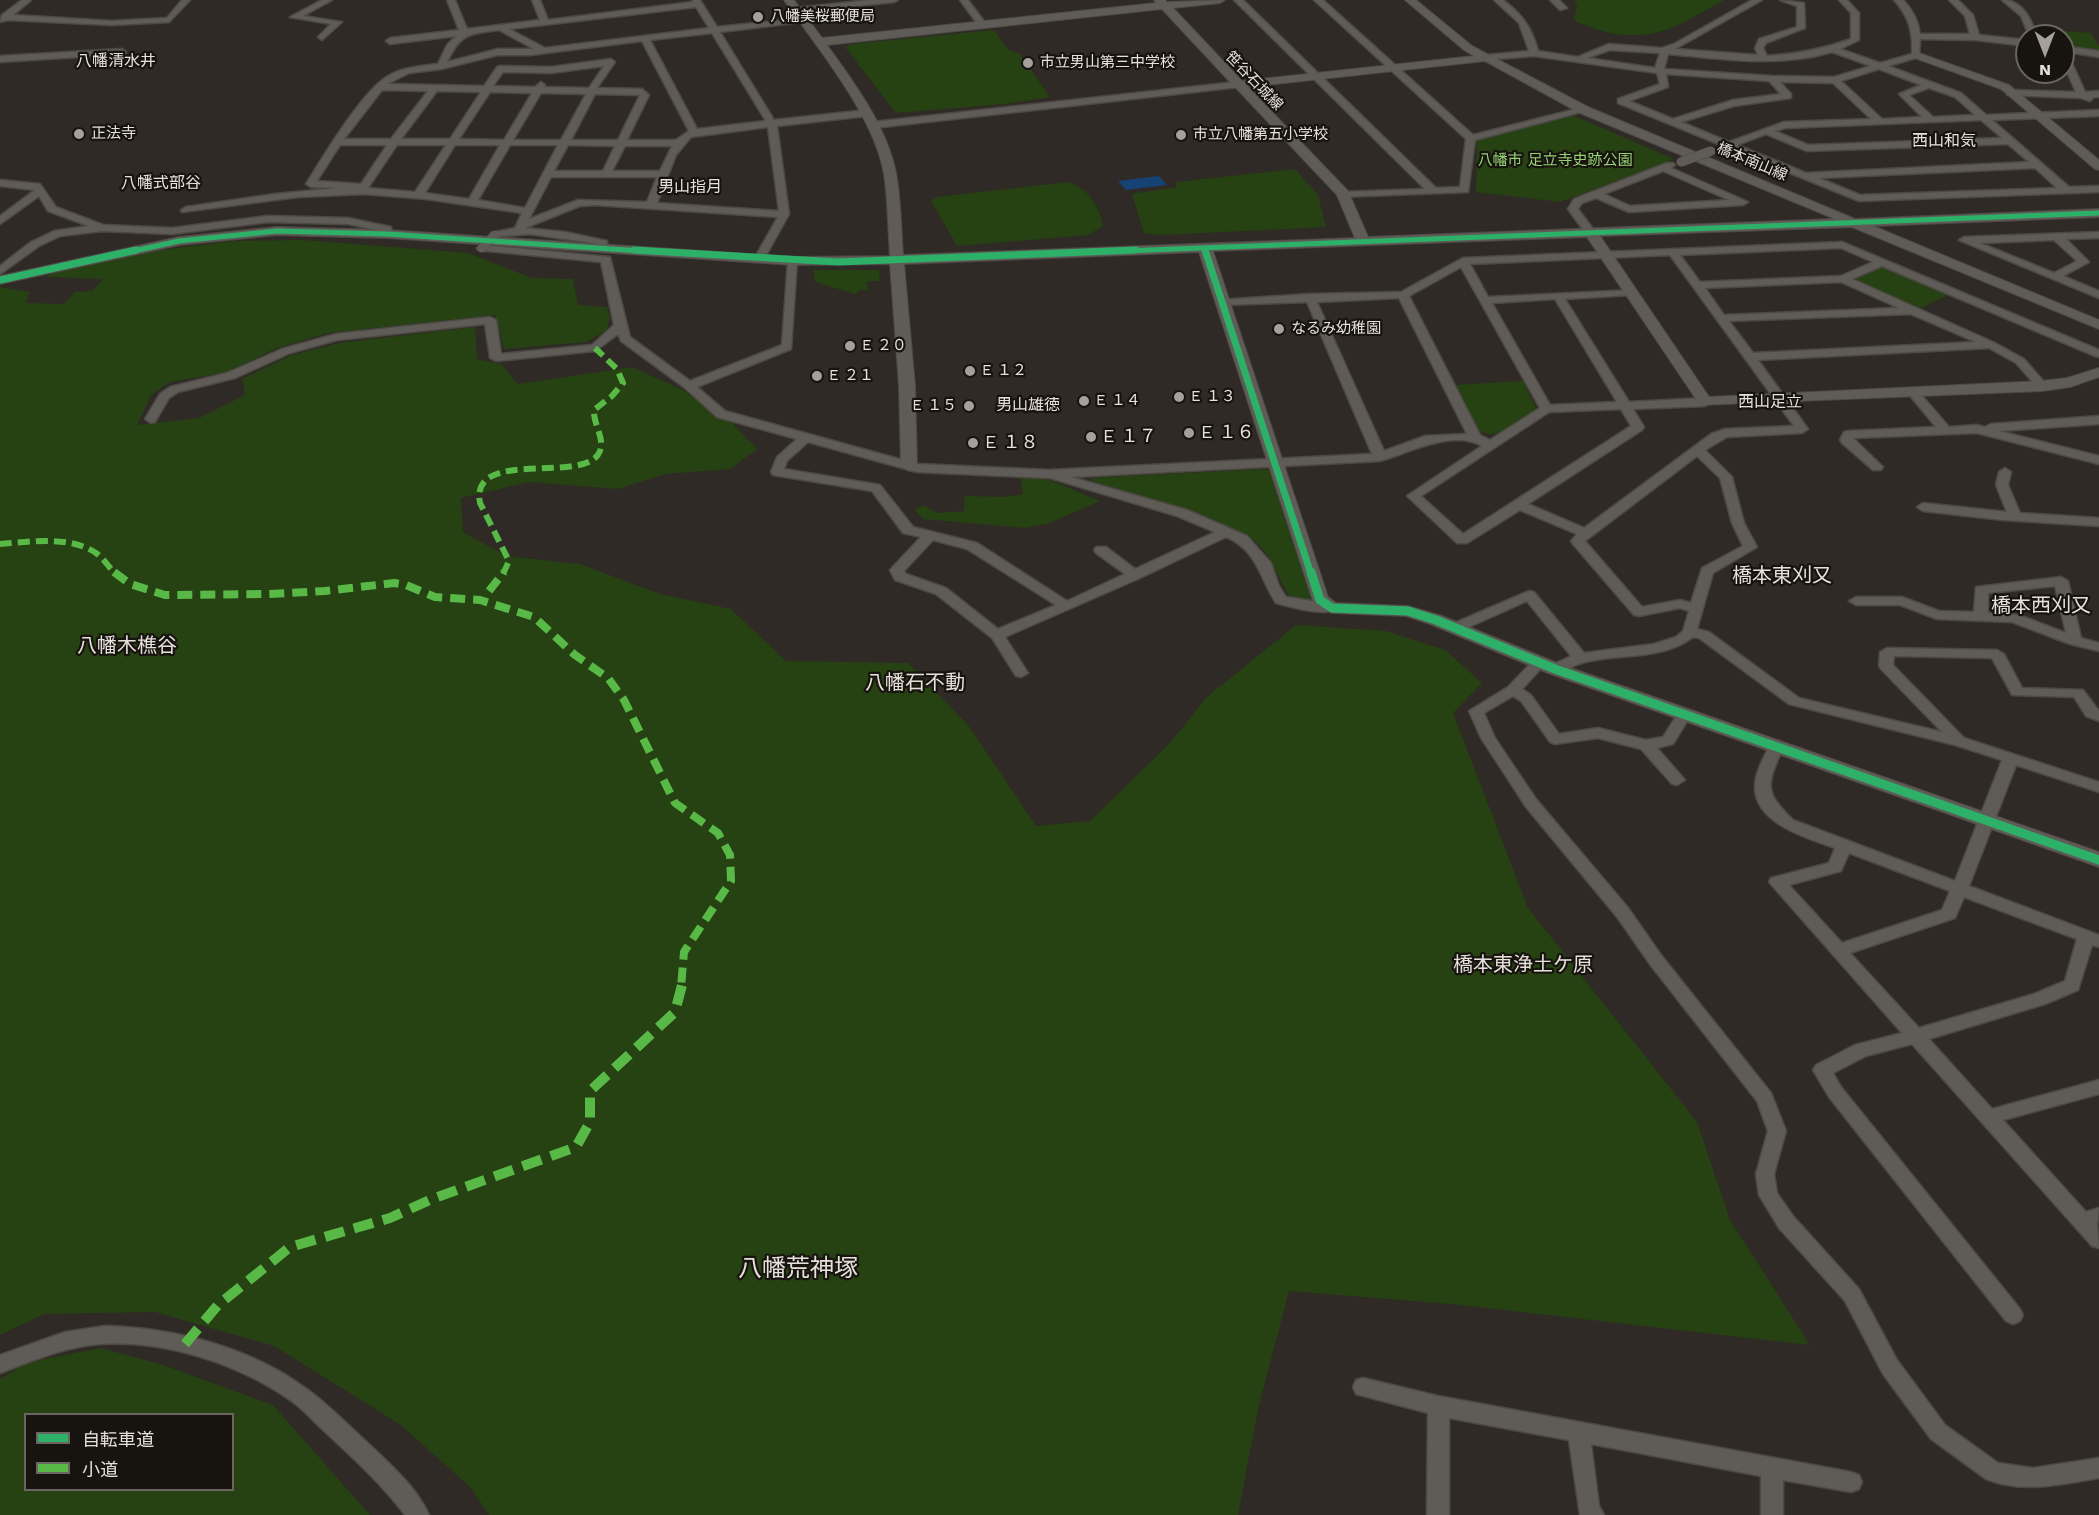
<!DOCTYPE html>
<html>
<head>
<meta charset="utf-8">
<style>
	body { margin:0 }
	#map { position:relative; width:2099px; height:1515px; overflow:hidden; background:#2f2a25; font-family:"Work Sans","Noto Sans JP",sans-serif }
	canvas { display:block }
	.legend { position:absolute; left:24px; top:1413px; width:210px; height:78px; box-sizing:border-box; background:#17130f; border:2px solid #6a6560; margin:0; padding:8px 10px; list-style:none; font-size:18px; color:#e6e0da }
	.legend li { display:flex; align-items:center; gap:12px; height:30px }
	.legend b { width:30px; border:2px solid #6a6560 }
	.north { position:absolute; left:2015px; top:24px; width:60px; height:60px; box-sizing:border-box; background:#17130f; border:2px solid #6a6560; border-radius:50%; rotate:180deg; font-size:16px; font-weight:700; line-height:24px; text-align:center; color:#e6e0da }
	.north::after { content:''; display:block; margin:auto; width:21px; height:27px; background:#a6a09b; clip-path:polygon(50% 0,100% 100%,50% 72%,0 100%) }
</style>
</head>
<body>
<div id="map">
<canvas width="2099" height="1515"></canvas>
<ul class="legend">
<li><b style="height:8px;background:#2db169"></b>自転車道</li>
<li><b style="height:8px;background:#58b947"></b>小道</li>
</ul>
<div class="north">N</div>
</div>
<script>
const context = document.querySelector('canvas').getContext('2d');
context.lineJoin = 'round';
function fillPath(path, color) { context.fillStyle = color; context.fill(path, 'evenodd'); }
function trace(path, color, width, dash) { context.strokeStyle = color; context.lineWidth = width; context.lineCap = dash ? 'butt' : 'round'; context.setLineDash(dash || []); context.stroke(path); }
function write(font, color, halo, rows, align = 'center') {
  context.font = font + ' "Work Sans","Noto Sans JP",sans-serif'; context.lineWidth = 4.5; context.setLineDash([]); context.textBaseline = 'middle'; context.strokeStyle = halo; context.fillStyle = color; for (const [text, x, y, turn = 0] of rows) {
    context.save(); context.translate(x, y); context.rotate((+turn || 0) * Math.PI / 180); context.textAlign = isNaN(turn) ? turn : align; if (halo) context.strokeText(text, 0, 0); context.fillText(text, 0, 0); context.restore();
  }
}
fillPath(new Path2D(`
	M1574,0H1724C1684,22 1659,42 1611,33C1599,31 1587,25 1576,22L1574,18L1577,6Z
	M2037,29L2091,33L2099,46V52L2063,47V36H2040Z
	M994,30L1008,50L1019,53L1050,97L1005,104L896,113L845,47L852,44Z
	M1572,115L1674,159L1560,202L1476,192L1477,140L1479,138Z
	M1295,169L1318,195L1326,227L1161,235L1144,233L1132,194L1177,187L1176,182Z
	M1069,182C1089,190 1099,205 1103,226L1088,235L957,246L931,201L937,197Z
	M303,240L468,253L532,278L573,279L578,305L607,307L610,319L606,331L586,342L504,349L495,315L328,333L277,348L227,372L170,382L151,395L137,425L199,418L245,395L242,379L292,355L339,343L475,327L477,359L501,364L518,384L632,367L683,390L732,423L757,449L730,469L665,474L618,489L529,482L461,498L463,532L506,556L580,564L660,594L731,609L786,661L908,663L968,725L1036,826L1090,821L1169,744L1207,697L1296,625L1386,631L1445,650L1482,683L1453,713L1528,908L1697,1122L1730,1220L1810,1345L1451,1304L1289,1291L1258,1409L1238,1515H489L470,1487L401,1425L274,1346L155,1312L44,1314L0,1335V287L30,292L25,303L64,304L75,292L92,291L103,279L45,277L56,272L143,252L235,241Z
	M1881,267L1890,268L1950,294L1919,309L1857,282L1856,279Z
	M813,270H879L880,281H867L868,291L861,289L856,294L815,282Z
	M1523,381L1537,410C1520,421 1498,443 1478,430L1456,385Z
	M1264,469L1272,471L1312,600L1293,598L1288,594L1265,551L1255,541L1207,518L1092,481V478Z
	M1020,475L1045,478L1100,501L1047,524L1025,528L923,519L915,510L923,505L937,513L964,511L965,496L1007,497L1023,494Z
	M101,1348L163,1365L273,1405L370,1515H0V1379L29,1362ZM26,1414H232V1490H26Z`), '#264112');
fillPath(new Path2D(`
	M1159,176L1167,185L1126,190L1118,181Z`), '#164275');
const minor = new Path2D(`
	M22,0H31L13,15L112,21L167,18L182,0H190L169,22L112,25L8,20L0,22L2,15Z
	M322,0H332L303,16L342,22L322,40L318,37L331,24L290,17Z
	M447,0H455L467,29L540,20L532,0H540L548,20L693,2L692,0H700L717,27L805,18L806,20L802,22L720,32L774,120L867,110L872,113L867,116L777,126L789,214L764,259L759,262L754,259L778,217L595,205L580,206L525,228L565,232L607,241V245L600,250L595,247L597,244L592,243L530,234L491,237V233L515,228L522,213L426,199L364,194L298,197L182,212L181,210L186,207L275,194L338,188L311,187L306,184C323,157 362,91 388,76C403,67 421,66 438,64L447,45L456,36L390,44L386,41L390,38L459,30ZM696,7L709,28L545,48L509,29ZM499,30L534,49H498L447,62C461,33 469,34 499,30ZM712,33L766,121L697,129L650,40ZM642,41L689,131L676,140H627L649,95L642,89L597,88L615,62L611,59L551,67L500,66L497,67L484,86L387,84L409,73L441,69L498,55H530ZM604,66L589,88L544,87L545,85L541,82L535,87L493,86L503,72L551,73ZM382,90L428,91L391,139H344ZM437,91L481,92L450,139H401ZM490,92L532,93L504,140L459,139ZM541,93L586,94L561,140H513ZM595,94L640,95L618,140H571ZM768,127L779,211L657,203L676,155L691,137ZM340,145H387L361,184L317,181ZM397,145H446L415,192L368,188ZM455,145H500L469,199L425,193ZM510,145H558L525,208L478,200ZM568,145L615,146L603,171H554ZM625,146H672L660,171H612ZM551,177H657L647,202L578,200L529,219Z
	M870,0H898L894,2L796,12L792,10L796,8Z
	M960,0H968L986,24L985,26H979Z
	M1234,0H1243L1436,188L1460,187L1466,139L1314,0H1323L1473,135L1584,107L1589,110L1475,140L1468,192L1339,197V193L1342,192L1425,189Z
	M1494,0H1503C1522,14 1532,28 1538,51L1578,57L1609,44L1662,48L1674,44L1752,0H1762L1675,49L1758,55L1755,48L1759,39L1797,27V6L1780,0L1804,3L1805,28L1766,43L1763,48L1767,56C1797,54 1823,49 1851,39V13L1839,0H1847L1859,13V40L1840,49L1880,63L1912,54C1913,31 1909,17 1894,0H1903C1913,10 1918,20 1920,34H1970L1965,16L1949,0H1958L1973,15L1979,35L2027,40V46L1975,40L1920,39L1919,57L1888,66L1961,93L1986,115L2099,110V116L1992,120L2069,187L2099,186V192L1859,201L1728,148H1722L1721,145L1618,103V99L1660,84L1657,73L1534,56L1483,60L1482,58L1486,55L1529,51L1519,23ZM1610,50L1660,53L1655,68L1587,58ZM1832,52L1871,66L1834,77L1772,76L1664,69L1668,54C1722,59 1779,68 1832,52ZM1879,69L1921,85L1899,94L1922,117L1882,119L1841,81ZM1666,74L1769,81L1781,94L1733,100L1673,119L1629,101L1668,87ZM1780,82L1833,83L1871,119L1784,122L1729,142L1681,122L1734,106L1791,98V94ZM1929,88L1955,97L1975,115L1933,117L1909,95ZM1981,120L2002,138L1808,145L1775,131L1785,128ZM1766,134L1807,151L2008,144L2029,162L1806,173L1737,145ZM2035,168L2057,188L1860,195L1819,178Z
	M1550,0H1559L1567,8L1560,10Z
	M2002,0C2023,0 2031,19 2037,36H2029L2021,16Z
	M2063,46L2099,51V57L2067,52L2085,92L2099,91V97H2094L2090,101L2081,98L2007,95V91L2010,90L2076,92L2063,63Z
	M122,49L126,52L125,54L0,62V56Z
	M1236,82L1239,83V87L873,128L868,125L873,122Z
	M1667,163H1673L1675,165L1671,168L1748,202L1743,205L1629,212L1596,198L1582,203L1578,209L1596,233L1591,236L1587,235L1568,209L1574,199ZM1663,171L1729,200L1630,206L1604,194Z
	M0,180L40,184L56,207L103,225L172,228L268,216L348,218L391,227L392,234L387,237L383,236L382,231L348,224L268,222L172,234L102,231L60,236L39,246L0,274V266L31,242L54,231L89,226L48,211L39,196L0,224V216L35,190L0,186Z
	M2099,232V238L2066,239L2089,262L2063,276L2099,291V298L1959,240L1964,237ZM2054,240L2077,261L2054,273L1980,243Z
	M1842,242L2099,350V357L2095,356L1882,266L1852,279L1995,343L2024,359L2046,384V388H2038L2016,363L1989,348L1758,360L1808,429L1802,433L1727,437L1705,450L1732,477L1744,523L1757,547L1713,573L1697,629L1709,632L1799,698L1942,732L1881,669L1879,666L1880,652L1887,648L1997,650L2004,654L2022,688L2083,690L2099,711V721L2086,716L2074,697L2012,695L1992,658L1894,656L1893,665L1964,738L2099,782V792L2016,765L1969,886L2099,935V947L2092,945L2078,990L2045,1004L1929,1039L1992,1109L2099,1080V1094L2003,1120L2086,1212L2099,1208L2097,1225L2099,1248L2092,1246L1912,1044L1866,1056L1833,1073L1841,1087L2020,1309L2023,1315L2020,1321L2013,1324L2006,1321L1829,1097L1813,1070L1816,1065L1855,1045L1902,1033L1769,882L1771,878L1829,863L1835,848C1808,838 1755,824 1755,787C1755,773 1763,759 1769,747L1771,744H1781L1783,747C1768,784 1762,790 1793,820L1955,881L2002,760L1955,745L1789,704L1699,638L1693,637C1665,659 1623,654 1590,661C1577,663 1567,670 1555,673L1548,669L1550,666L1571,656L1527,601L1460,631H1450L1448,628L1450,625L1529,591L1534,592L1584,653L1654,644L1676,637L1683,631L1689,611L1680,608L1639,616L1634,615L1573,544L1571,541L1577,534L1520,510L1467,543H1457L1407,496L1482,446C1452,429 1409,453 1380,461L1071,477L1187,510L1247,536L1271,563L1279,586L1286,597L1332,604L1339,608C1328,618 1290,607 1276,603C1259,577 1258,551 1226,537L1140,578L1005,637L1028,673L1021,677L1016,676L992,638L936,594L895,580L890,570L921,537L903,533L872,491L773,475L771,472L777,457L797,439L717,417L685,388L621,341L618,334L595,351L496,361L490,358L485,324L337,340L290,353L235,378L178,392L169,398L155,422L151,423L145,419L160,394L170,387L227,373L282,349L336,334L490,317L496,320L501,354L592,345L614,325L601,262L478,250L477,248L482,245L610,257L630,337L690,381L782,345L788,261L797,259L791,349L697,387L725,411L917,464L1049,470L1372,454L1307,302L1222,305L1217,302L1218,300L1310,294L1401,292L1463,258ZM1841,248L1873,262L1841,276L1700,282L1680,255ZM1670,255L1794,426L1725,429L1711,434L1584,528L1528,504L1642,430L1644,427L1633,409L1705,406L1711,402L1705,398L1629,402L1565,299L1631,295L1636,292L1635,290L1488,297L1470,264ZM1461,267L1540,408L1490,440L1480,435L1409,296ZM1841,282L1899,308L1724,315L1705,288ZM1399,298L1467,434L1425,436L1384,451L1317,302ZM1555,299L1617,402L1550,405L1492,303ZM1911,314L1976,342L1753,353L1729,321ZM1621,409L1631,426L1463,534L1421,496L1549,412ZM808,442L917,472L1050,478L1177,516L1215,532L1135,569L1106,547H1096L1094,550L1096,553L1125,574L1067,601L977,543L913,527L880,485L784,469L787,461ZM1697,456L1720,478L1732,523L1743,546L1702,568L1691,603L1680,600L1642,607L1585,541ZM933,540L967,549L1056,605L998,629L946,588L906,574L904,571ZM1849,853L1950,891L1942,910L1842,943L1789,885L1841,871ZM1964,897L2077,939L2065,981L2034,994L1919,1028L1850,953L1955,918Z
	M1913,388L1917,390L1949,427L1977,425L1985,427L1991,424L2099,416V424L1999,431L2099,456V464L1977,433L1853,438L1883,467L1881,470H1873L1842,443L1840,440L1844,432L1848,431L1936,427L1907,392Z
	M2005,468L2011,472L2008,485L2020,513L2099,518V526L2003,520L1923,511L1917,507L1923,503L2007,512L1996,485L1999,472Z
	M2061,577L2068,581L2081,638L2099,643V651L2070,644L2012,622L1937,619L1900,605H1856L1849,601L1856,597H1902L1939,611L1974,612L1976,587ZM2055,586L2066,633L2019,615L1988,613V593Z
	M1539,659L1546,663L1522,689L1531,695L1559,734L1598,728L1646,740L1663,737L1679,712L1684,710L1691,715L1673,744L1657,748L1685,780L1677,785L1672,784L1641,749L1598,738L1555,744L1550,742L1521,701L1513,696L1484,713L1495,738L1536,799L1629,909L1661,955L1771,1093L1786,1131L1774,1174L1777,1193L1793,1216L1859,1289L1897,1360L1945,1425L1998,1463L2033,1468L2099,1458V1478C2061,1484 2023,1494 1986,1479L1931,1439L1883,1374L1845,1301L1779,1228L1759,1195L1756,1174L1768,1131L1757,1101L1649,963L1617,917L1526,807L1481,738L1469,711L1508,687L1534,660Z
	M105,1326C175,1328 251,1347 308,1390C330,1406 350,1427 370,1445C391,1465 417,1488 429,1515H405C381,1483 352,1457 323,1430C313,1421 304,1410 293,1402C238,1363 159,1337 91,1345C59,1349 30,1362 0,1373V1355L65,1332Z
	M1363,1378L1438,1396L1851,1472L1859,1475L1862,1482L1859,1489L1851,1492L1783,1480V1515H1761V1476L1591,1444L1599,1506L1604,1515H1580L1569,1440L1449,1418V1515H1427L1428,1413L1356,1394L1353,1387L1356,1380Z`);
const tertiary = new Path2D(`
	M784,0H794L822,38L1156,3L1154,0H1165L1167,2L1225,0L1220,3L1173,8L1242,81L1474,56L1464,50L1405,0H1416L1472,46L1588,107L1855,219L2099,209V217L1873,226L2099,320V329L1852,227L1600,236L1709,397L2042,381L2067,378L2099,368V377L2070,387L2042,391L1700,405L1587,237L1213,251L1328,597L1336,603L1408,606L1442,616L1562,665L2099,852V867L1548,673L1430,624L1406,616L1332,613L1314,604L1199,252L904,264L915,386L917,466L909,471L901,466L899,386L890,264L793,265L387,238L277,235L179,245L0,284V276L179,237L277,227L387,230L793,257L890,256C888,229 888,200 884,174C874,115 817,48 784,0ZM1162,9L1231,83L1232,87L1236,88L1337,195L1355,238L903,255C901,228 901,200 896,173C887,127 854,82 827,45ZM1485,61L1580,113L1835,219L1368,237L1348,191L1248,87Z
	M1916,52L2009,85L2099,160V170L2095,169L2001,89L1912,57V53Z`);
trace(minor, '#4c4843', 3);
trace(tertiary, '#4c4843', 2);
fillPath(minor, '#5f5b57');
fillPath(tertiary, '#5f5b57');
const minorBridge = new Path2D(`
	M1681,162L1711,151
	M482,248L495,235`);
trace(minorBridge, '#4c4843', 10, []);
trace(minorBridge, '#5f5b57', 9);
trace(new Path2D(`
	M0,544C30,542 69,535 96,553C103,558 109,567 115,574
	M503,574L509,561L480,503C469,446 587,486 600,451C605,438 593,424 594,410L612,396L623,383L617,369L595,348`), '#58b947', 6, [12, 6]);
trace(new Path2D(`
	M114,572L130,584L165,595L269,594L325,591L394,583L406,585L435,597L480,600L534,617L575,655L608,678L624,700L675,803L718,833L730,855L731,881L684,952L681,987
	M489,591L504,572`), '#58b947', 8, [15, 8]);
trace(new Path2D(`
	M185,1344L218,1305L290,1247L390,1218L432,1199L576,1147L590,1122V1091L675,1012L682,985`), '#58b947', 10, [20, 10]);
trace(new Path2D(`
	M1205,249L1206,252
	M129,252L179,241L277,231L387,234L656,252
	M1098,252L2099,213`), '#2db169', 5);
trace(new Path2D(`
	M634,250L838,262L1136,250
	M1205,250L1311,574
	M0,280L136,250`), '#2db169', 7);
trace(new Path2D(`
	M1311,572L1320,600L1332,608L1408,611L1436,620L1555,669L2099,860`), '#2db169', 9);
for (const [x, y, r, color] of [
	[758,17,6,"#a6a09b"],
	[1028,63,6,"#a6a09b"],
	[79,134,6,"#a6a09b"],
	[1181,135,6,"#a6a09b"],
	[1279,329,6,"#a6a09b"],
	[850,346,6,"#a6a09b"],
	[970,371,6,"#a6a09b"],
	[817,376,6,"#a6a09b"],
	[1179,397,6,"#a6a09b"],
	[1084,401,6,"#a6a09b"],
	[969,406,6,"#a6a09b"],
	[1189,433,6,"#a6a09b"],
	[1091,437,6,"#a6a09b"],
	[973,443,6,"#a6a09b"]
]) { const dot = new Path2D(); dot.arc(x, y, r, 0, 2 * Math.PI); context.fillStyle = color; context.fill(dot); trace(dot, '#17130f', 2); }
write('15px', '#e6e0da', '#17130f', [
	["八幡美桜郵便局",770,17],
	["市立男山第三中学校",1040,63],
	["正法寺",91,134],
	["市立八幡第五小学校",1193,135],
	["なるみ幼稚園",1291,329],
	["E ２０",862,346],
	["E １２",982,371],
	["E ２１",829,376],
	["E １３",1191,397],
	["E １４",1096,401],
	["E １５",957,406,"right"]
], 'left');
write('15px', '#e6e0da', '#17130f', [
	["笹谷石城線",1254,81,46],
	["橋本南山線",1752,162,23]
]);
write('15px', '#96d275', '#17130f', [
	["八幡市 足立寺史跡公園",1555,161]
]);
write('16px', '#e6e0da', '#17130f', [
	["八幡清水井",116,61],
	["西山和気",1944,141],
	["八幡式部谷",161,183],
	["男山指月",690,187],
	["西山足立",1770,402],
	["男山雄徳",1028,405]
]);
write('18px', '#e6e0da', '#17130f', [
	["E １６",1201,433],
	["E １７",1103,437],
	["E １８",985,443]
], 'left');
write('20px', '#e6e0da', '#17130f', [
	["橋本東刈又",1782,576],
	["橋本西刈又",2041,606],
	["八幡木樵谷",127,646],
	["八幡石不動",915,683],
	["橋本東浄土ケ原",1523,965]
]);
write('24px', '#e6e0da', '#17130f', [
	["八幡荒神塚",798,1269]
]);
</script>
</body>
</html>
